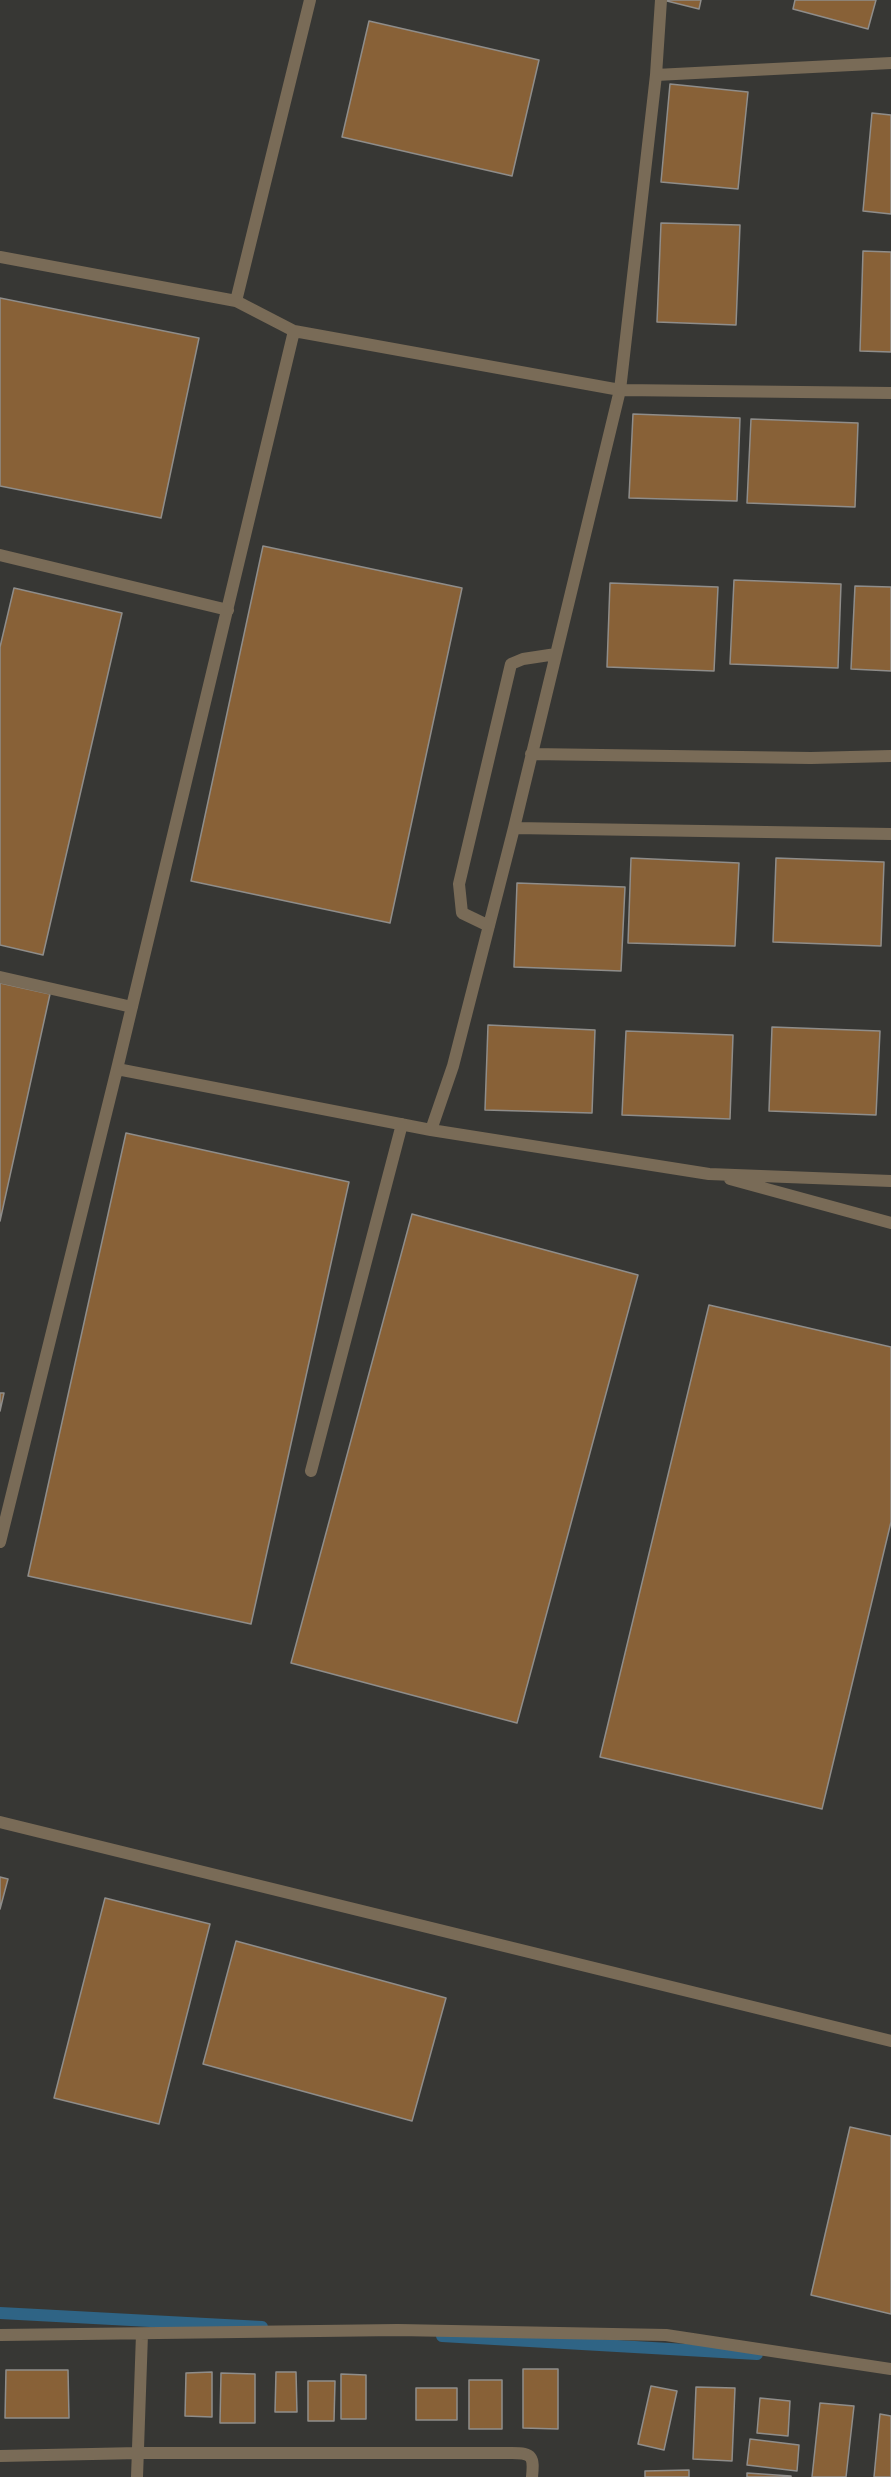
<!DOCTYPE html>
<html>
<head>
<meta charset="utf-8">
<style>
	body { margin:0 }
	canvas { display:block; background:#373734 }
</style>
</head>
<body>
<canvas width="891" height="2477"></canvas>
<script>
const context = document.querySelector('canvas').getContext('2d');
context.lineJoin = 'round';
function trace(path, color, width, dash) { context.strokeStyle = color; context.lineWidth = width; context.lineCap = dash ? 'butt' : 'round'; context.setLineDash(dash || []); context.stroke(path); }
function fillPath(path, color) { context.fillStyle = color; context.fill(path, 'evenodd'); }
trace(new Path2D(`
	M0,2313L262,2327
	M442,2336L757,2354`), '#2f6485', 12);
const building = new Path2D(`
	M663,0H701L699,9Z
	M795,0H876L868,29L793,9Z
	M369,21L539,60L512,176L342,137Z
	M670,84L748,92L738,189L661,182Z
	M872,113L891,115V214L863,211Z
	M661,223L740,225L736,325L657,322Z
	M863,251L891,252V352L860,351Z
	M0,298L199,338L161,518L0,486Z
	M633,414L740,418L737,501L629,498Z
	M751,419L858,423L855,507L747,503Z
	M263,546L462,588L390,923L191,881Z
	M734,580L841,584L838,668L730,664Z
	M610,583L718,587L714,671L607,667Z
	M855,586L891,587V671L851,669Z
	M14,588L122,613L43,955L0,945V647Z
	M631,858L739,863L735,946L628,943Z
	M776,858L884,862L881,946L773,942Z
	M517,883L625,887L621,971L514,967Z
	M0,983L50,994L0,1221Z
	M488,1025L595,1030L592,1113L485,1110Z
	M772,1027L880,1031L876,1115L769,1111Z
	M626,1031L733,1035L730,1119L622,1115Z
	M126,1133L349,1182L251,1624L28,1576Z
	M412,1214L638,1275L517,1723L291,1663Z
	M709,1305L891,1347V1522L822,1809L600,1757Z
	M0,1393H4L0,1411Z
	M0,1877L8,1879L0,1909Z
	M105,1898L210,1924L159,2124L54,2098Z
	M236,1941L446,1998L412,2121L203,2064Z
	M850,2127L891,2136V2314L811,2295Z
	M523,2369H558V2429L523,2428Z
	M6,2370H68L69,2418H5Z
	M212,2372V2417L185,2416L186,2373Z
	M276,2372H296L297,2412H275Z
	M221,2373L255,2374V2423H220Z
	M341,2374L366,2375V2419H341Z
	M469,2380H502V2429H469Z
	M308,2381H335L334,2421H308Z
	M651,2386L677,2391L664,2450L638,2444Z
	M696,2387L735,2388L732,2461L693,2459Z
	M416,2388H457V2420H416Z
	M760,2398L790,2401L788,2436L757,2433Z
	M820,2403L854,2406L846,2477H812Z
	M880,2414L891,2416V2477H874Z
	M750,2439L799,2445L797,2471L747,2465Z
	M689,2470V2477H645V2471Z
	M747,2473L791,2476V2477H747Z`);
fillPath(building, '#886137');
trace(building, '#8f8d8a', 1.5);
trace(new Path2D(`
	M661,0L656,75L891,63
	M0,257L236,301L294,331L620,390L891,393
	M236,301L310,0
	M0,555L228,610
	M531,754L811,758L891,756
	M514,828L891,834
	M489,926L462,913L459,884L511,664L523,659L556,654
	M0,977L132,1007
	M117,1069L431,1130L709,1174L891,1181
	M431,1130L453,1066L514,828L620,390L656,75
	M730,1179L891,1223
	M311,1471L402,1124
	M0,1542L117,1069L294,331
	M0,1822L891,2041`), '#796b57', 12);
trace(new Path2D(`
	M0,2335L398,2330L666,2335L891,2369
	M0,2456L138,2453H512C533,2453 534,2457 532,2477
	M137,2477L142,2334`), '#796b57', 12);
</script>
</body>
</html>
